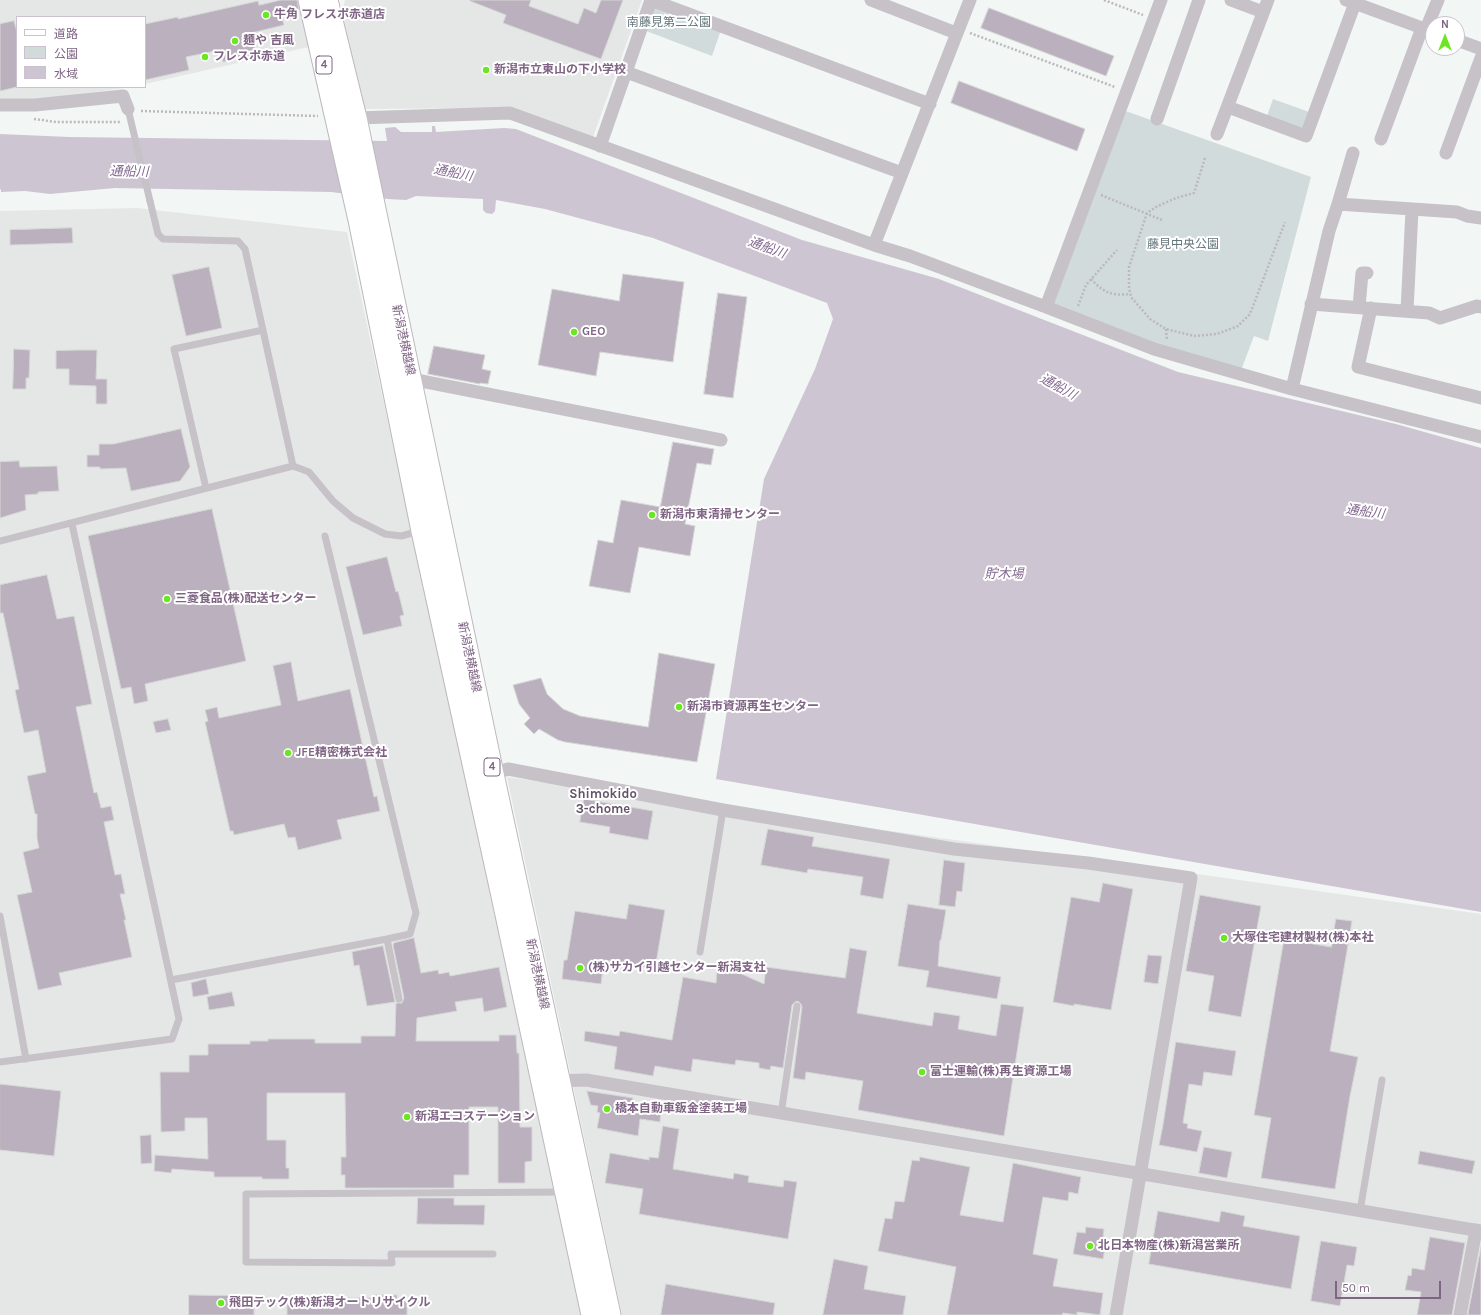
<!DOCTYPE html>
<html>
<head>
<meta charset="utf-8">
<style>
	body { margin:0 }
	#map { position:relative; width:1481px; height:1315px; overflow:hidden; background:#f2f6f4; font-family:Karla,"Noto Sans JP",sans-serif }
	canvas { display:block }
	.legend { position:absolute; left:16px; top:16px; width:130px; height:72px; box-sizing:border-box; background:#fff; border:1px solid #ccc1ce; margin:0; padding:5px 7px; list-style:none; font-size:12px; color:#7f6484 }
	.legend li { display:flex; align-items:center; gap:8px; height:20px }
	.legend b { width:20px; border:1px solid #ccc1ce }
	.north { position:absolute; left:1425px; top:16px; width:40px; height:40px; box-sizing:border-box; background:#fff; border:1px solid #ccc1ce; border-radius:50%; rotate:0deg; font-size:11px; font-weight:700; line-height:16px; text-align:center; color:#7f6484 }
	.north::after { content:''; display:block; margin:auto; width:14px; height:18px; background:#6be721; clip-path:polygon(50% 0,100% 100%,50% 72%,0 100%) }
	.scale { position:absolute; left:1335px; top:1281px; width:106px; height:18px; box-sizing:border-box; border:2px solid #7f6484; border-top:0; padding-left:5px; font-size:12px; line-height:14px; white-space:nowrap; color:#7f6484; -webkit-text-stroke:3px #fff; paint-order:stroke }
</style>
</head>
<body>
<div id="map">
<canvas width="1481" height="1315"></canvas>
<ul class="legend">
<li><b style="height:5px;background:#fff"></b>道路</li>
<li><b style="height:11px;background:#d1dbdb"></b>公園</li>
<li><b style="height:11px;background:#cec5d2"></b>水域</li>
</ul>
<div class="north">N</div>
<div class="scale">50 m</div>
</div>
<script>
const context = document.querySelector('canvas').getContext('2d');
context.lineJoin = 'round';
function fillPath(path, color) { context.fillStyle = color; context.fill(path, 'evenodd'); }
function trace(path, color, width, dash) { context.strokeStyle = color; context.lineWidth = width; context.lineCap = dash ? 'butt' : 'round'; context.setLineDash(dash || []); context.stroke(path); }
function write(font, color, halo, rows, align = 'center') {
  context.font = font + ' Karla,"Noto Sans JP",sans-serif'; context.lineWidth = 4; context.setLineDash([]); context.textBaseline = 'middle'; context.strokeStyle = halo; context.fillStyle = color; for (const [text, x, y, turn = 0] of rows) {
    context.save(); context.translate(x, y); context.rotate((+turn || 0) * Math.PI / 180); context.textAlign = isNaN(turn) ? turn : align; if (halo) context.strokeText(text, 0, 0); context.fillText(text, 0, 0); context.restore();
  }
}
fillPath(new Path2D(`
	M0,0H302L313,46L145,84V17H17V87H131L34,101H0Z
	M345,0H642L593,137L510,108L364,109L342,12Z
	M137,208L347,232L581,1315H0V211Z
	M507,777L1481,914V1315H622Z`), '#e5e7e7');
fillPath(new Path2D(`
	M651,0L722,27L712,56L641,29Z
	M1273,99L1309,112L1303,129L1267,116Z
	M1120,109L1311,177L1268,341L1254,336L1240,373L1046,307Z`), '#d1dbdb');
fillPath(new Path2D(`
	M432,126H435L436,132L504,128L516,129L802,240L939,279L1178,372L1396,424L1481,448V912L716,779L764,479L815,369L833,319L827,303L653,238L545,209L496,200L495,211L492,214L486,213L483,210V199L416,196L406,200L388,199L331,192L115,188L50,194L25,191L1,192V190L0,189V134L69,137L387,141L385,128L395,127L401,132H432Z`), '#cec5d2');
const building = new Path2D(`
	M281,0H297L299,11L281,15L284,25L251,33L256,55L223,62L220,50L186,57L189,70L145,80V24L178,17V19L258,1L259,5Z
	M470,0H531L529,6L578,24L584,8L596,13L601,0H623L601,59L503,23L506,15L470,1Z
	M989,8L1114,56L1106,76L981,28Z
	M14,21L17,32V87L0,91V24Z
	M959,81L1085,129L1077,151L951,103Z
	M72,228L73,243L10,245V230Z
	M209,267L222,328L186,336L172,275Z
	M623,274L684,282L673,362L600,352L596,376L538,365L552,289L619,301Z
	M718,293L747,297L733,398L704,394Z
	M434,346L485,355L482,369L491,371L488,384L480,383V384L428,374Z
	M14,349L30,350L29,378H26V389H13Z
	M77,350H97L96,379H107V404H96V386L69,385V369H56V351Z
	M181,429L190,467L180,481L131,491L126,468L100,469V467H87V455H99V444H113Z
	M673,442L714,449L711,465L697,463L685,524L695,526L690,556L639,547L630,593L589,586L598,540L613,543L621,500L660,507Z
	M19,461L20,467L57,466L59,491L38,492V494L25,495L26,510L0,518V462Z
	M212,509L246,661L145,684L148,701L134,704L131,687L121,689L88,536Z
	M387,557L396,592L398,591L404,615L400,616L402,626L363,635L346,567Z
	M47,575L57,619L74,616L92,704L76,707L94,793L97,792L101,808L111,806L114,820L104,822L115,875L121,874L125,894H120L126,920H124L132,957L59,973L62,985L38,990L17,895L32,892L23,852L39,848L37,838V814H35L27,776L46,772L38,730L24,733L15,690L19,689L3,613H0V585Z
	M659,653L715,664L697,762L565,742L558,740L539,729L534,734L524,724L530,718L519,704L513,685L541,678L547,694L563,709L580,716L648,727Z
	M291,662L298,701L350,689L374,797L377,796L380,811L337,820L342,839L298,850L295,837L288,838L284,824L234,835L233,831H230L205,722L208,721L205,710L217,707L219,718L281,705L273,666Z
	M168,719L171,730L156,733L153,722Z
	M584,799L653,811L648,840L609,833L610,827L580,822Z
	M768,829L814,837L812,846L890,859L883,899L860,895L863,877L808,869L807,873L761,865Z
	M944,860L965,863L962,892L957,891L955,907L939,905Z
	M1103,883L1133,889L1111,1010L1074,1004V1006L1053,1002L1071,897L1099,902Z
	M1200,895L1261,906L1241,1017L1208,1011L1214,976L1186,971Z
	M629,904L665,910L655,969L604,960L601,984L562,979L564,960H567L575,911L626,919Z
	M908,904L946,910L941,940H940L938,966L1001,977L997,999L926,987L929,971L898,966Z
	M1336,919L1352,921L1330,1051L1358,1057L1350,1096L1335,1189L1261,1178L1271,1118L1254,1115L1284,939L1331,947Z
	M414,938L421,973L438,970L439,974L449,972L450,976L499,967L507,1007L484,1012L482,998L455,1002L457,1011L417,1018L416,1041H499V1035H516L517,1053H519L520,1127H532V1161L525,1162V1183H498V1107H469V1175H454V1188H345V1175H341V1157H346L345,1093H267V1140H286V1168H289V1179H262V1177H214V1172L172,1169L171,1173L154,1171L155,1155L208,1159L207,1118H185V1131L161,1132L160,1072H189V1055H208V1044H250V1041H268V1039H315V1043H361V1036H395L396,1003H402L404,998L393,945L394,943Z
	M383,946L395,1002L367,1006L359,965L354,966L352,952Z
	M850,948L867,951L857,1013L932,1026L934,1012L960,1016L958,1029L996,1036L1001,1004L1024,1007L1004,1136L858,1110L863,1081L806,1072L805,1080L793,1078L802,1007L801,1004L798,1001L795,1002L792,1005L783,1068L771,1066L770,1070L759,1068V1063L736,1060L735,1065L693,1059L691,1072L655,1066L653,1076L614,1069L617,1047L584,1041L585,1031L619,1036L620,1031L672,1040L683,977L716,983L717,969L735,971L764,984L766,967L845,978Z
	M1148,955L1162,956L1158,984L1144,982Z
	M206,979L209,994L193,997L191,983Z
	M232,992L235,1006L209,1010L207,997Z
	M1176,1042L1236,1051L1232,1076L1204,1072L1202,1086L1189,1084L1183,1123L1188,1124L1187,1128L1202,1131L1197,1152L1159,1145L1163,1125Z
	M0,1084L61,1091L54,1156L0,1150Z
	M587,1091L633,1098L632,1102L661,1106L660,1122L640,1119L638,1136L597,1128L600,1113L597,1112L598,1106L591,1105Z
	M663,1126L679,1129L673,1169L733,1179L734,1173L749,1176L748,1182L783,1187L784,1180L797,1182L788,1239L639,1214L643,1189L605,1183L610,1153L649,1160V1157L658,1158Z
	M151,1135L152,1163L141,1164L140,1136Z
	M1204,1147L1232,1152L1227,1178L1199,1173Z
	M1420,1151L1475,1161L1472,1174L1418,1164Z
	M920,1157L970,1167L960,1215L1003,1222L1013,1163L1081,1177L1078,1194L1069,1192L1068,1201L1043,1197L1033,1254L1058,1259L1053,1286L1103,1293L1100,1315L1077,1312V1315L1063,1313L1062,1315H947L956,1267L878,1251L885,1218L892,1219L895,1201L904,1202L912,1160L919,1161Z
	M418,1198H454V1205H485L484,1225L417,1224Z
	M1158,1211L1219,1222L1221,1211L1245,1216L1243,1226L1300,1236L1291,1289L1149,1264Z
	M1086,1227L1104,1229L1103,1237L1107,1238L1103,1259L1073,1254L1077,1232L1085,1233Z
	M1430,1237L1465,1243L1452,1315H1417L1421,1292L1405,1290L1408,1275L1411,1276L1412,1268L1424,1270Z
	M1321,1241L1357,1247L1354,1266L1347,1265L1340,1306L1311,1301Z
	M1481,1247V1315H1468Z
	M834,1259L868,1266L864,1289L906,1296L903,1315H823Z
	M666,1284L775,1303L773,1315H661Z
	M189,1295L254,1296V1315H189Z
	M374,1295H397V1300H407V1315H287V1298H374Z`);
fillPath(building, '#bbb0bd');
trace(building, '#d5d7d6', 1);
const primary = new Path2D(`
	M309,0L359,220L422,531L502,896L592,1315
	M327,0L356,118L493,774L610,1315`);
trace(primary, '#bdb6be', 23);
trace(new Path2D(`
	M1104,0L1143,15
	M970,33L1115,87
	M141,111L318,116
	M34,119L56,122H121
	M1205,158L1194,193L1176,198L1156,207L1147,213L1129,267V288L1131,297L1150,319L1166,329L1194,336L1217,334L1238,326L1250,314L1285,222
	M1101,195L1162,220
	M1091,279C1104,293 1112,296 1130,294
	M1078,306L1086,285L1117,250
	M1166,329L1167,340`), '#bdb8be', 2.5, [2, 2]);
trace(new Path2D(`
	M150,201L158,234L163,239L238,241L245,249L293,466
	M206,488L174,349L263,330
	M325,536L416,913L410,934L387,939
	M0,541L293,466L309,472L333,501L353,518L385,534L401,536L420,531
	M0,916L26,1059
	M700,952L723,810
	M171,980L387,939L399,999
	M0,1062L172,1039L179,1019L72,524
	M781,1114L797,1006
	M1360,1211L1382,1080
	M493,1254H391L392,1263L246,1262V1194L564,1192`), '#c7c1c8', 7);
trace(new Path2D(`
	M651,0L930,104
	M871,0L956,33
	M1231,0L1263,12
	M1346,0L1433,32
	M1426,29L1438,0
	M1457,40L1481,49
	M626,72L902,173
	M0,105H35L123,96L128,109
	M1228,107L1306,136L1355,3
	M356,118L510,113L874,245L910,256L1046,307L1154,349L1292,389L1481,437
	M1157,119L1199,0
	M1217,134L1268,0
	M1381,139L1422,28
	M600,146L651,0
	M1446,153L1481,58
	M1338,204L1353,153
	M874,245L970,0
	M1311,304L1429,313L1440,318L1477,306L1481,307
	M1046,307L1161,0
	M1359,307L1362,273H1367
	M1371,308L1358,367L1481,398
	M1407,311L1412,210
	M411,379L721,440
	M1292,389L1329,231L1338,204L1457,212L1467,216L1481,218
	M487,778L493,774L508,769L723,810L954,849L1088,863L1191,878L1116,1315
	M553,1081L586,1080L1481,1231
	M1460,1315L1476,1230`), '#c7c1c8', 13);
trace(primary, '#fff', 21);
trace(new Path2D(`
	M128,109L150,201`), '#c7c1c8', 7);
for (const [x, y, r, color] of [
	[266,15,4,"#6be721"],
	[235,41,4,"#6be721"],
	[205,57,4,"#6be721"],
	[486,70,4,"#6be721"],
	[574,332,4,"#6be721"],
	[652,515,4,"#6be721"],
	[167,599,4,"#6be721"],
	[679,707,4,"#6be721"],
	[288,753,4,"#6be721"],
	[1224,938,4,"#6be721"],
	[580,968,4,"#6be721"],
	[922,1072,4,"#6be721"],
	[607,1109,4,"#6be721"],
	[407,1117,4,"#6be721"],
	[1090,1246,4,"#6be721"],
	[221,1303,4,"#6be721"]
]) { const dot = new Path2D(); dot.arc(x, y, r, 0, 2 * Math.PI); context.fillStyle = color; context.fill(dot); trace(dot, '#fff', 1.5); }
for (const [x, y, w] of [
	[324,65,16],
	[492,767,16]
]) { const box = new Path2D(); box.roundRect(x - w / 2, y - 9, w, 18, 3); context.fillStyle = '#fff'; context.fill(box); trace(box, '#7f6484', 1); }
write('bold 11px', '#7f6484', null, [
	["4",324,65],
	["4",492,767]
]);
write('bold 12px', '#7f6484', '#fff', [
	["牛角 フレスポ赤道店",274,15],
	["麺や 吉風",243,41],
	["フレスポ赤道",213,57],
	["新潟市立東山の下小学校",494,70],
	["GEO",582,332],
	["新潟市東清掃センター",660,515],
	["三菱食品(株)配送センター",175,599],
	["新潟市資源再生センター",687,707],
	["JFE精密株式会社",296,753],
	["大塚住宅建材製材(株)本社",1232,938],
	["(株)サカイ引越センター新潟支社",588,968],
	["富士運輸(株)再生資源工場",930,1072],
	["橋本自動車鈑金塗装工場",615,1109],
	["新潟エコステーション",415,1117],
	["北日本物産(株)新潟営業所",1098,1246],
	["飛田テック(株)新潟オートリサイクル",229,1303]
], 'left');
write('12px', '#63767b', '#fff', [
	["南藤見第二公園",669,23],
	["藤見中央公園",1183,245]
]);
write('12px', '#7f6484', '#fff', [
	["新潟港横越線",403,340,78],
	["新潟港横越線",469,657,78],
	["新潟港横越線",537,974,78]
]);
write('italic 13px', '#82698f', '#fff', [
	["通船川",129,172,1],
	["通船川",453,173,11],
	["通船川",767,248,20],
	["通船川",1058,387,29],
	["通船川",1365,512,8],
	["貯木場",1004,574]
]);
write('bold 13px', '#655269', '#fff', [
	["Shimokido",603,794],
	["3-chome",603,809]
]);
</script>
</body>
</html>
